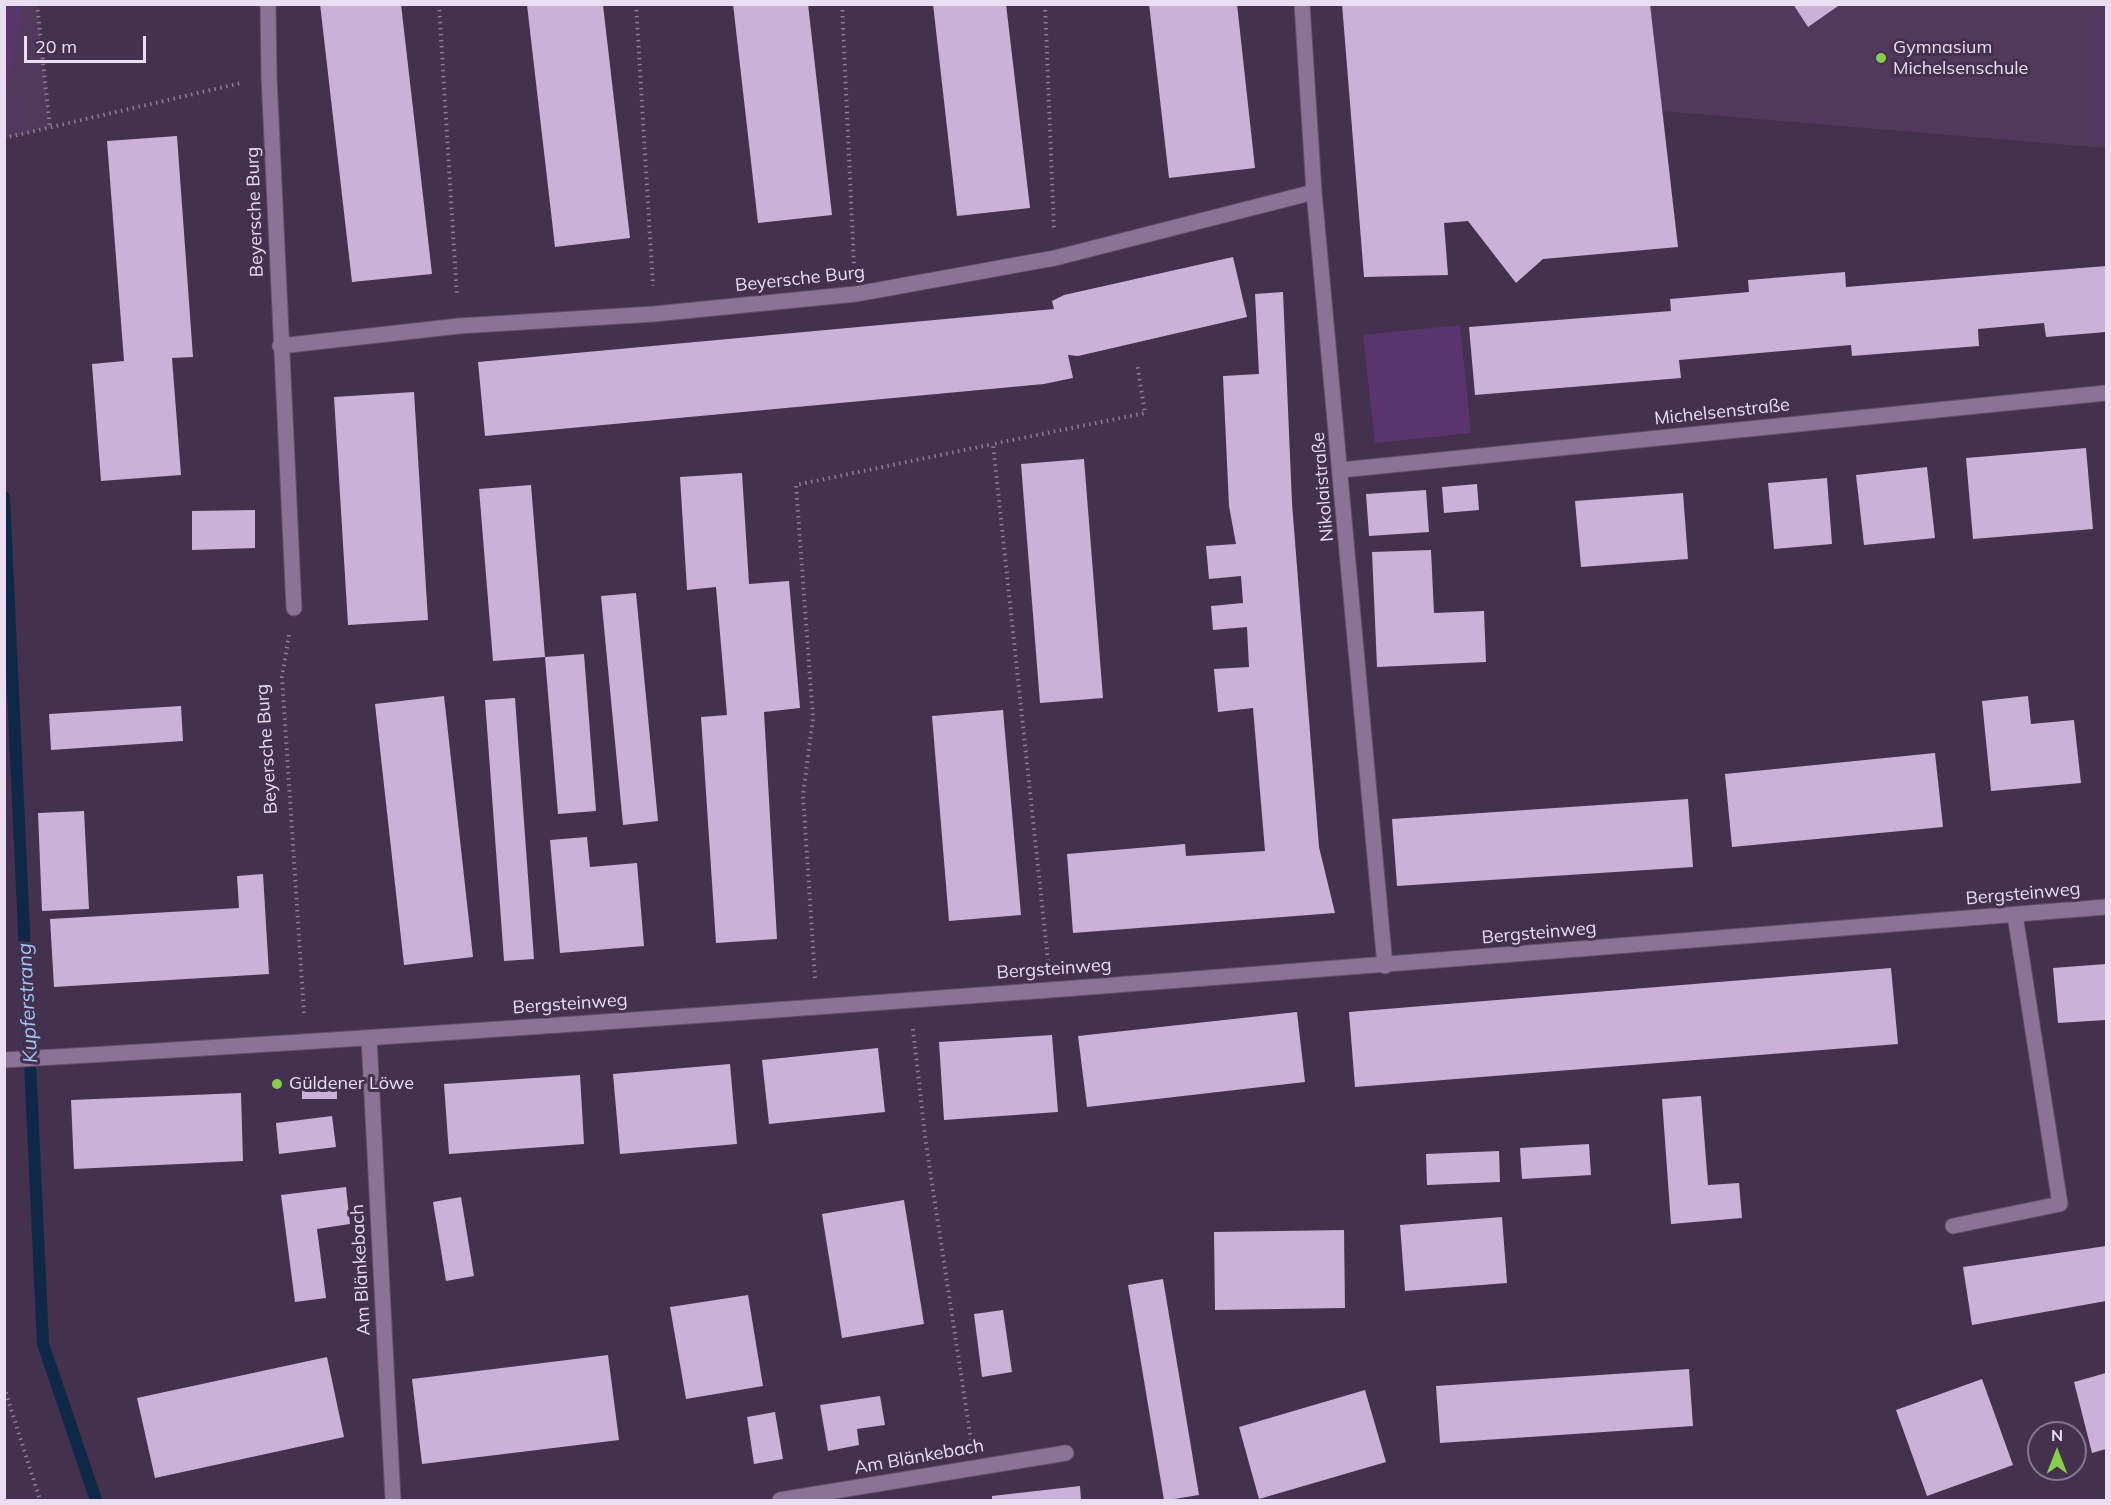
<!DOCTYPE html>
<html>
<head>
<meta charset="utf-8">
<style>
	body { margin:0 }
	#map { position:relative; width:2111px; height:1505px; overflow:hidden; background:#44304f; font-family:Mulish,sans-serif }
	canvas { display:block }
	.frame { position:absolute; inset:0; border:6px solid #ebdef2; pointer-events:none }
	.north { position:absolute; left:2027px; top:1421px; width:60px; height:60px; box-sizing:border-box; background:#44304f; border:2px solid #877690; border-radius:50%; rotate:0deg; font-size:16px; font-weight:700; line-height:24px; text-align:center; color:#ebdef2 }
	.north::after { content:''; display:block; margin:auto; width:21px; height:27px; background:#87cf4a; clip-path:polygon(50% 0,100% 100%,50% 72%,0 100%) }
	.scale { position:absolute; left:24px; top:36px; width:122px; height:27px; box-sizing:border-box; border:3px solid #ebdef2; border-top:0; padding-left:8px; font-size:18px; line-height:21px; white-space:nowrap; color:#ebdef2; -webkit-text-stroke:4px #44304f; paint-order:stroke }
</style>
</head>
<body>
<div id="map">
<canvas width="2111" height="1505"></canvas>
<div class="frame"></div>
<div class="north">N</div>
<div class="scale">20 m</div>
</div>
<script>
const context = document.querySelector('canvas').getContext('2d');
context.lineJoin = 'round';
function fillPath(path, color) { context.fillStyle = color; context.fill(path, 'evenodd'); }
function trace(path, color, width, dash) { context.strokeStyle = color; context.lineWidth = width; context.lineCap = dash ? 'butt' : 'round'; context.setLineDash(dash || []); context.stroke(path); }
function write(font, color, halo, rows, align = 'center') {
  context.font = font + ' Mulish,sans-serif'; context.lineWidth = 6; context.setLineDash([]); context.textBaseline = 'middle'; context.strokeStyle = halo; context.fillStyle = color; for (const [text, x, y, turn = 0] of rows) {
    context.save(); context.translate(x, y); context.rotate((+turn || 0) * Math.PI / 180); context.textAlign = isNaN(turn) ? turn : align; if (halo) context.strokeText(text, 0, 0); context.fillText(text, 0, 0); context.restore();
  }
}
fillPath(new Path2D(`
	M4,5H37L50,128L5,138Z
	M1650,5H2106V148L1662,111Z`), '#51395e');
fillPath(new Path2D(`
	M5,4L22,5L5,100L4,5Z
	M1460,325L1471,433L1375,443L1363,335Z`), '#5a346d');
trace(new Path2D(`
	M4,497L43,1344L96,1500`), '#0e2846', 12);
fillPath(new Path2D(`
	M320,4H401L432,274L352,282Z
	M733,4H808L832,215L758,223Z
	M933,4H1006L1030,208L957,216Z
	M1149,4H1237L1255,168L1169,178Z
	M1342,4H1650L1678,247L1543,259L1516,283L1468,221L1444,223L1448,275L1364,277Z
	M1793,4H1841L1808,27Z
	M527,5H603L630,238L555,247Z
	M177,136L193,357L172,358L181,475L101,481L92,364L124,361L107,141Z
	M1233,257L1247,317L1078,356L1068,355L1073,378L1044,384L485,436L478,362L1054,309L1052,301L1064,295Z
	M2106,266V332L2046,337L2044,323L1978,329L1979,346L1852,356L1851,345L1679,360L1681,378L1475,395L1469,327L1671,311L1670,299L1749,292L1748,280L1845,272L1846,287Z
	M1283,292L1292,503L1319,847L1335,913L1073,933L1067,854L1185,844L1186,856L1265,851L1253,708L1218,712L1214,669L1249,667L1247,627L1213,630L1211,606L1243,603L1241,576L1209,579L1206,546L1236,544L1229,506L1223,376L1259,374L1255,294Z
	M414,392L428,620L348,625L334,397Z
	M2086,448L2093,529L1973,539L1966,458Z
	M1084,459L1103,698L1040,703L1021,464Z
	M1927,467L1935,538L1864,545L1856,475Z
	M742,473L749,584L789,581L800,708L764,712L777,939L716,943L701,717L727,715L716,587L687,590L680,477Z
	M1827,478L1832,544L1774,549L1768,483Z
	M1477,484L1479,510L1444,513L1442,487Z
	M531,485L545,657L493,661L479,489Z
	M1426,490L1429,532L1369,536L1366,494Z
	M1683,493L1688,559L1581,567L1575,501Z
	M255,510V548L192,550V511Z
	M1431,550L1434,613L1484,611L1486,662L1377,667L1372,552Z
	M636,593L658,821L623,825L601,596Z
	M584,654L596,811L558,814L545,657Z
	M444,696L473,957L404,965L375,704Z
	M2028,696L2031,724L2074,720L2081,783L1991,791L1982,701Z
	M515,698L534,959L504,961L485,700Z
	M181,706L183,741L51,750L49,714Z
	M1003,710L1021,915L949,921L932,716Z
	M1935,753L1943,827L1732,847L1725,774Z
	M1688,799L1693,867L1397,886L1392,819Z
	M84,811L89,909L42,911L38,813Z
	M587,837L590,867L637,863L644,946L560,953L550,840Z
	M263,874L269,974L54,987L50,919L239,908L237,876Z
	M2106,964V1020L2058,1023L2053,968Z
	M1891,968L1898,1044L1355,1087L1349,1012Z
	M1297,1012L1305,1082L1087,1107L1078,1036Z
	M1052,1035L1058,1112L944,1120L939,1042Z
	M878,1048L885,1112L769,1124L762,1060Z
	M730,1064L737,1144L620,1154L613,1074Z
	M580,1075L584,1144L449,1154L444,1084Z
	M302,1087H337V1099H302Z
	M241,1093L243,1161L74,1169L71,1100Z
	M1701,1096L1708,1185L1739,1183L1742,1218L1671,1224L1662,1099Z
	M332,1116L336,1147L279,1154L276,1123Z
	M1589,1144L1591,1175L1522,1179L1520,1148Z
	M1499,1151L1500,1182L1427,1185L1426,1154Z
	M346,1187L350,1224L317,1229L326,1298L295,1302L281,1195Z
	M461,1197L474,1276L446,1281L433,1202Z
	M904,1200L924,1324L842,1338L822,1214Z
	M1502,1217L1507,1283L1405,1291L1400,1225Z
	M1344,1230L1345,1308L1215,1310L1214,1232Z
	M2106,1246V1301L1972,1325L1963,1267Z
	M1163,1279L1199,1495L1168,1500H1164L1128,1285Z
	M748,1295L763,1386L686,1399L670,1307Z
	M1003,1310L1012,1372L982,1377L974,1314Z
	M608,1355L619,1440L422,1464L412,1379Z
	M327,1357L344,1437L155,1478L137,1398Z
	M1689,1369L1693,1426L1440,1443L1436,1386Z
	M2106,1373V1449L2092,1453L2074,1382Z
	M1982,1379L2013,1465L1927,1496L1896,1410Z
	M1365,1390L1386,1462L1259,1499L1239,1427Z
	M880,1396L885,1425L857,1429L859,1445L828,1451L820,1405Z
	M775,1412L783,1459L754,1464L747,1417Z
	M1080,1486L1081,1500H992V1496Z`), '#c9b1d7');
const service = new Path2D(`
	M1953,1226L2060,1204L2015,915`);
const minor = new Path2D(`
	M268,4L269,77L294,608
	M1302,4L1314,192L1385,966
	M280,346L459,326L654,314L856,294L1055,258L1314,192
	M1341,470L2106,393
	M369,1038L393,1500
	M780,1500L1066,1453`);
const tertiary = new Path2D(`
	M4,1060C706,1020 1406,963 2106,907`);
trace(service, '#614f6a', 17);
trace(minor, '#614f6a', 17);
trace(tertiary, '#614f6a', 17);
trace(new Path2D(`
	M37,4L50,128
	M439,4L457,297
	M636,4L653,286
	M842,4L854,264
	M1045,4L1054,229
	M4,138L241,83
	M289,635L282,677L304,1013
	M1048,961L993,444L1145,413L1137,363
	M815,978L803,795L813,718L796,485L993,444
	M913,1029L926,1144L971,1440
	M4,1387L40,1500`), '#8e7d97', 4, [1.5, 4.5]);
trace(service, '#8a7396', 15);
trace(minor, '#8a7396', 15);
trace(tertiary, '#8a7396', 15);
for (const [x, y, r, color] of [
	[1881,58,6,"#87cf4a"],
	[277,1084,6,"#87cf4a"]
]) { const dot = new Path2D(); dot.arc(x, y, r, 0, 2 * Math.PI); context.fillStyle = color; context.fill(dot); trace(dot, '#44304f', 2); }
write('18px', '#ebdef2', '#44304f', [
	["Gymnasium",1893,48],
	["Michelsenschule",1893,69],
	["Güldener Löwe",289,1084]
], 'left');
write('18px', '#ebdef2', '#44304f', [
	["Beyersche Burg",255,212,-92],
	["Beyersche Burg",800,279,-6],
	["Michelsenstraße",1722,412,-6],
	["Nikolaistraße",1323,487,-95],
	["Beyersche Burg",267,749,-94],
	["Bergsteinweg",2023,894,-5],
	["Bergsteinweg",1539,933,-5],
	["Bergsteinweg",1054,969,-4],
	["Bergsteinweg",570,1004,-4],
	["Am Blänkebach",361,1270,-93],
	["Am Blänkebach",919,1457,-10]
]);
write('italic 20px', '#a0c6f2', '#44304f', [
	["Kupferstrang",28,1003,-93]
]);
</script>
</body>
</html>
